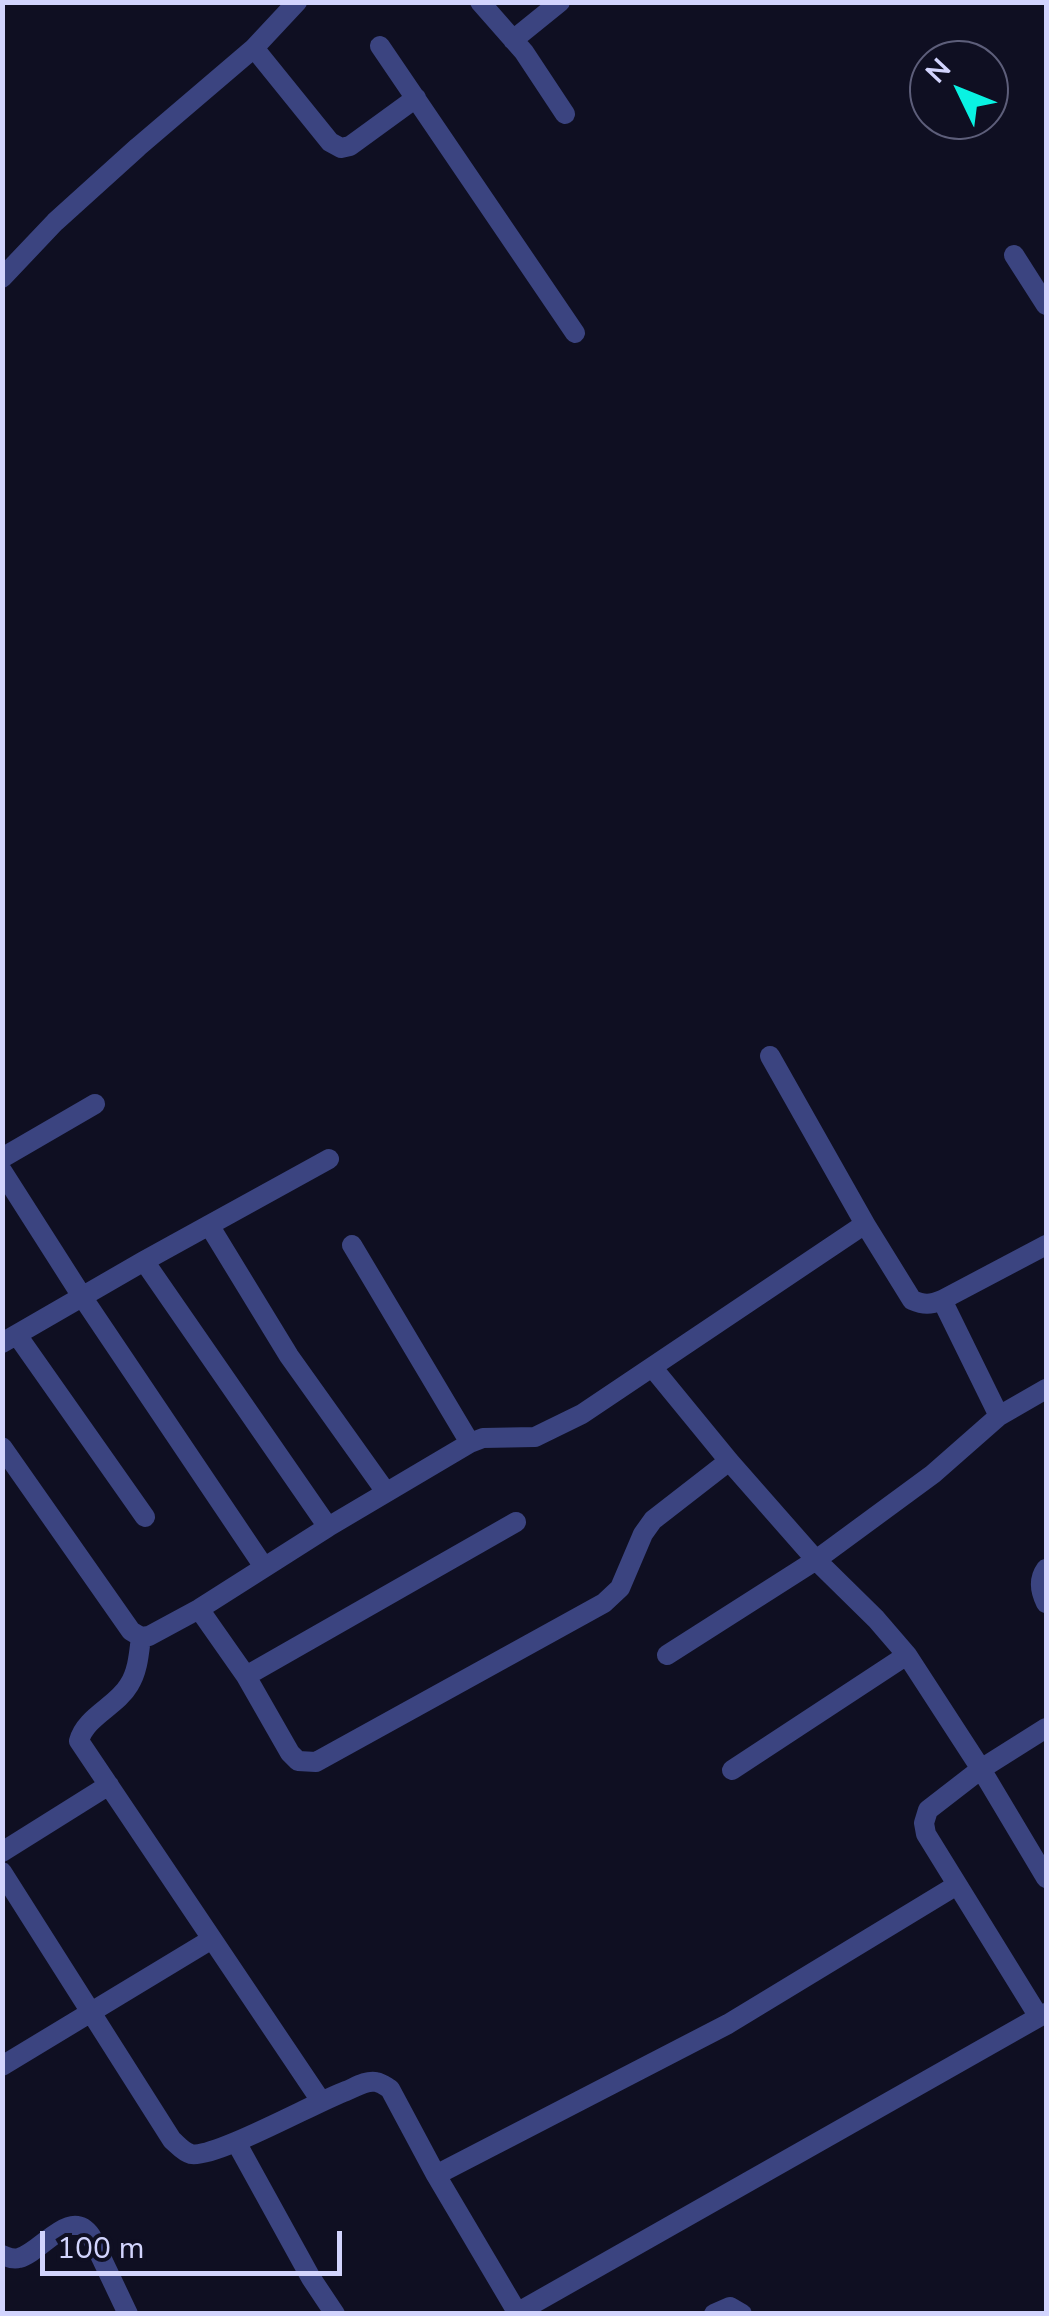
<!DOCTYPE html>
<html>
<head>
<meta charset="utf-8">
<style>
	body { margin:0 }
	#map { position:relative; width:1049px; height:2316px; overflow:hidden; background:#0f0f22; font-family:"Nunito Sans",sans-serif }
	canvas { display:block }
	.frame { position:absolute; inset:0; border:5px solid #d2d4fd; pointer-events:none }
	.north { position:absolute; left:909px; top:40px; width:100px; height:100px; box-sizing:border-box; background:#0f0f22; border:2px solid #5d5e7a; border-radius:50%; rotate:313deg; font-size:28px; font-weight:700; line-height:40px; text-align:center; color:#d2d4fd }
	.north::after { content:''; display:block; margin:auto; width:35px; height:45px; background:#09f2e2; clip-path:polygon(50% 0,100% 100%,50% 72%,0 100%) }
	.scale { position:absolute; left:40px; top:2231px; width:302px; height:45px; box-sizing:border-box; border:5px solid #d2d4fd; border-top:0; padding-left:12px; font-size:30px; line-height:35px; white-space:nowrap; color:#d2d4fd; -webkit-text-stroke:8px #0f0f22; paint-order:stroke }
</style>
</head>
<body>
<div id="map">
<canvas width="1049" height="2316"></canvas>
<div class="frame"></div>
<div class="north">N</div>
<div class="scale">100 m</div>
</div>
<script>
const context = document.querySelector('canvas').getContext('2d');
context.lineJoin = 'round';
function trace(path, color, width, dash) { context.strokeStyle = color; context.lineWidth = width; context.lineCap = dash ? 'butt' : 'round'; context.setLineDash(dash || []); context.stroke(path); }
trace(new Path2D(`
	M480,2L524,52L565,114
	M513,40L560,2
	M380,46L575,333
	M254,48L330,142L341,148L350,146L416,98
	M1014,255L1046,305
	M2,278L55,222L138,147L254,48L297,2
	M770,1056L865,1224
	M2,1158L95,1104
	M2,1171L83,1298L264,1567
	M209,1225L289,1356L386,1492
	M352,1245L470,1443
	M144,1261L328,1527
	M942,1300L999,1416
	M17,1335L145,1517
	M2,1343L144,1261L329,1159
	M652,1367L729,1461L816,1560L876,1619L907,1655L981,1769L1046,1878
	M2,1447L131,1631L141,1637L149,1636L199,1609L328,1527L470,1443L483,1438L535,1437L582,1414L865,1224L912,1300C924,1305 930,1305 942,1300L1046,1245
	M1046,1569C1038,1580 1040,1591 1046,1603
	M199,1609L246,1676L290,1753L298,1761L316,1762L604,1603L620,1588L643,1534L653,1520L729,1461
	M141,1637C139,1653 138,1671 129,1685C117,1706 85,1717 79,1741L321,2101
	M667,1655L816,1560L933,1474L999,1416L1046,1389
	M246,1676L516,1522
	M732,1770L907,1655
	M2,1852L109,1785
	M2,1872L172,2140C178,2145 183,2152 191,2154C214,2159 316,2102 346,2091C354,2088 366,2080 376,2082C382,2083 385,2086 390,2089L436,2175L517,2312
	M1039,2017L926,1834L924,1823L928,1810L981,1769L1046,1728
	M2,2066L212,1939
	M236,2142L311,2278L335,2314
	M436,2175L728,2024L957,1885
	M2,2255C8,2257 12,2260 19,2258C42,2252 70,2206 91,2236L128,2314
	M515,2314L1046,2013
	M714,2314L730,2307L742,2314`), '#3b4480', 20);
</script>
</body>
</html>
